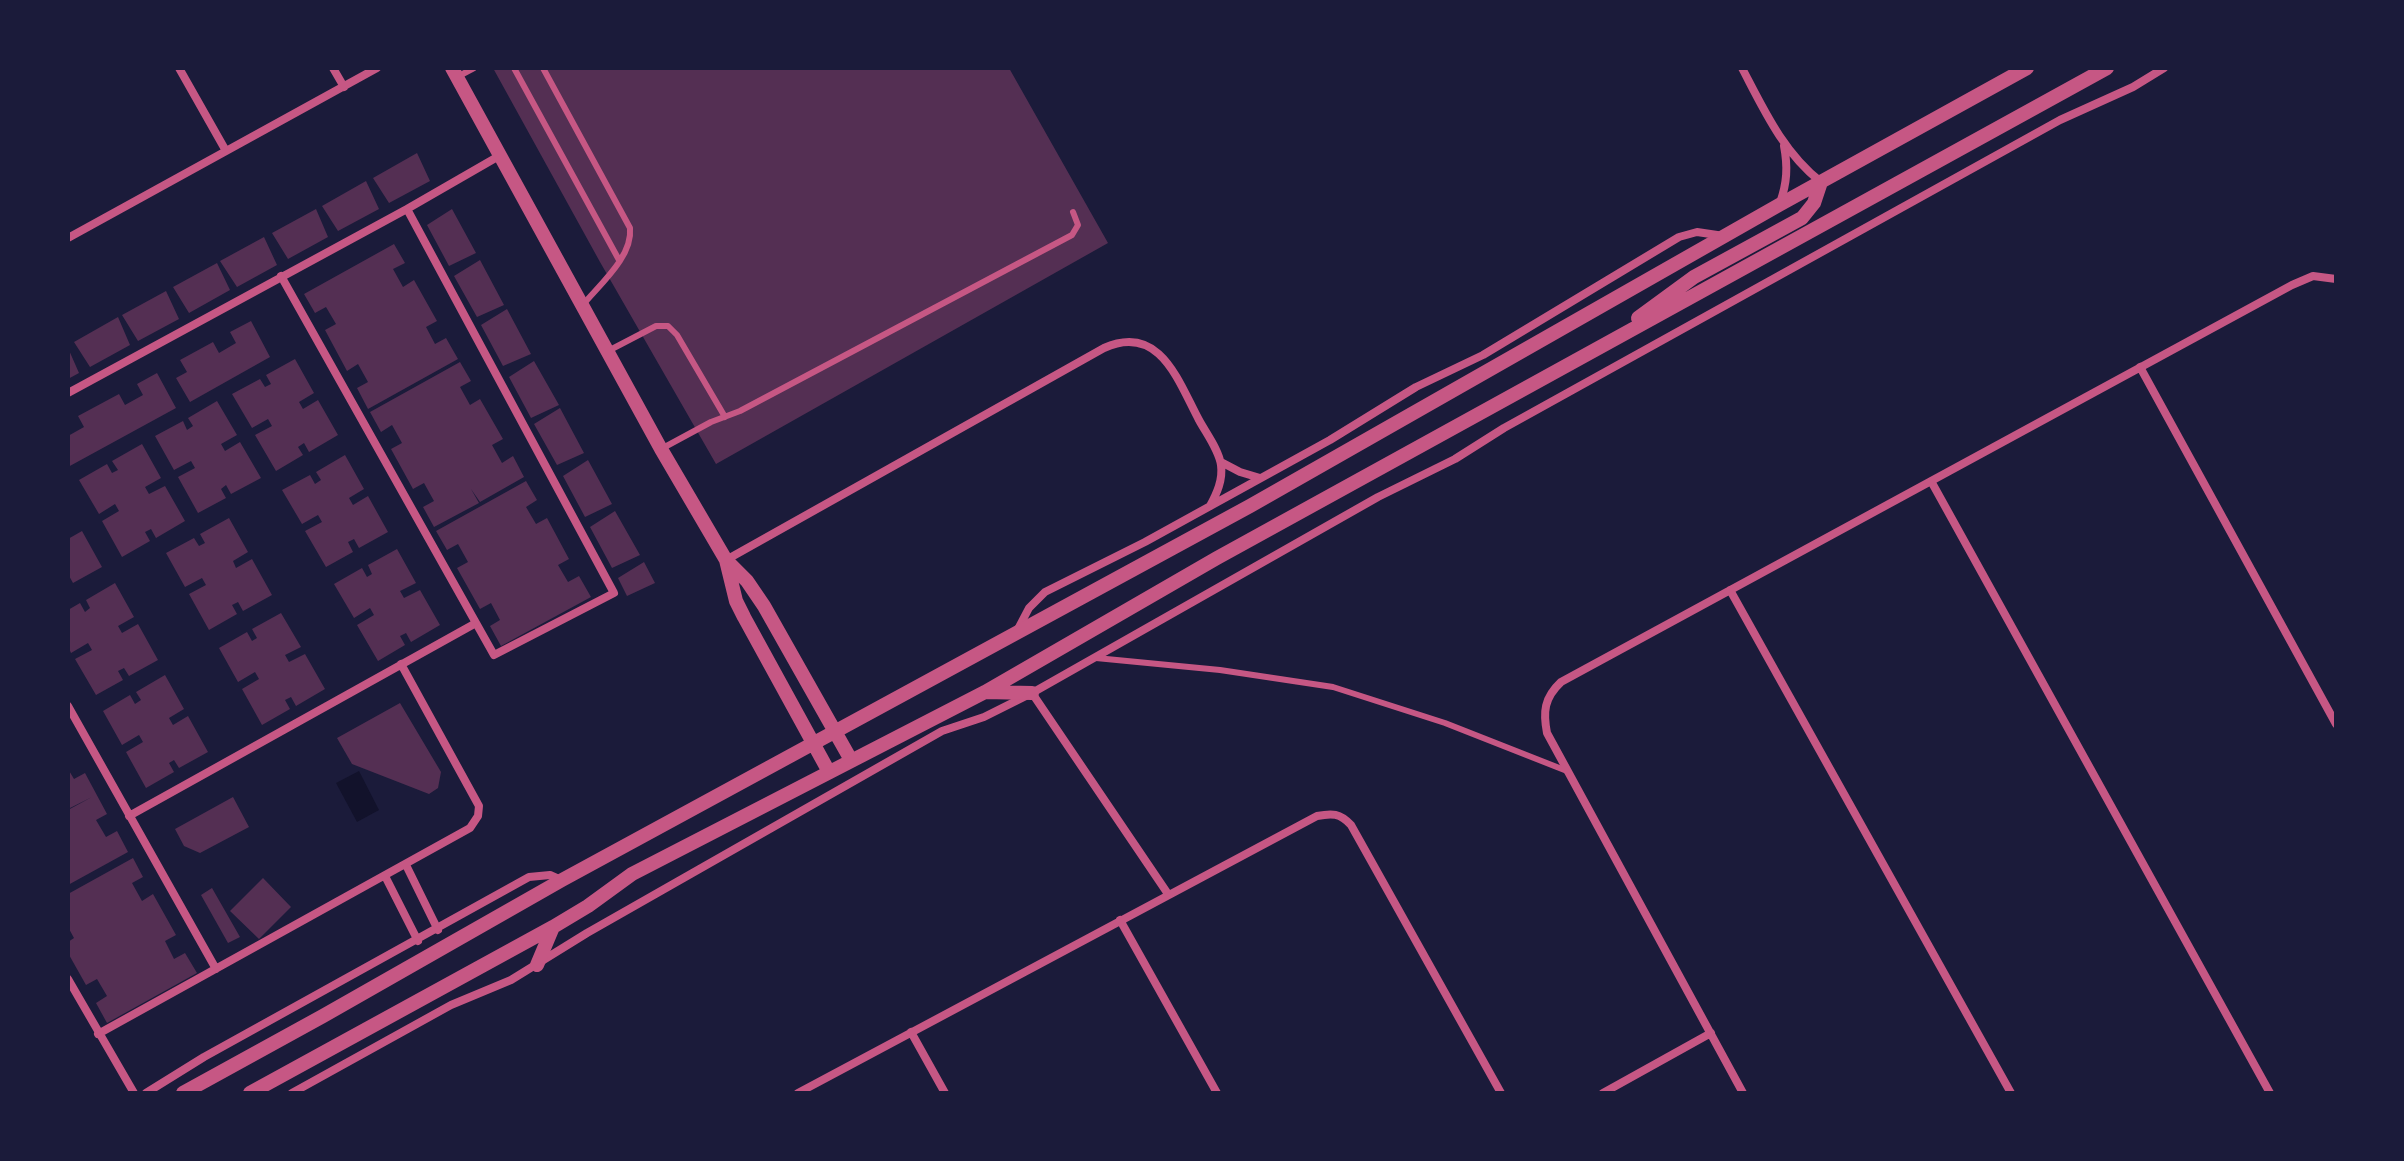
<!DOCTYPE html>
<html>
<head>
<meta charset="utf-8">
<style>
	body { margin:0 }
	#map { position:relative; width:2404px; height:1161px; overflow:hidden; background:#1b1b3a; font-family:Helvetica,sans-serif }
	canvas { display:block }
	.frame { position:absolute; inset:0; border:70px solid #1b1b3a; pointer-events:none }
</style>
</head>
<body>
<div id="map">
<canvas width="2404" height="1161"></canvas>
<div class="frame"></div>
</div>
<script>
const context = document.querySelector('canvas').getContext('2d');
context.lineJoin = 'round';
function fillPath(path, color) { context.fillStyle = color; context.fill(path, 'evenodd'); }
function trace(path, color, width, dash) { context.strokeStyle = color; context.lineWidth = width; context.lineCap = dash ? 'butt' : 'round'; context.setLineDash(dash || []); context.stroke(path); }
fillPath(new Path2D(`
	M359,771L379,810L357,822L336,783Z`), '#12122b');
fillPath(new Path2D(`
	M493,68H1009L1108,243L716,464L600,262Z
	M417,153L430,181L389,203L373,178Z
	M366,181L379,209L338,231L322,206Z
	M316,209L328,237L288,259L272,233Z
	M452,209L476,253L449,266L427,225Z
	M264,237L277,265L237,287L220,261Z
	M394,244L405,263L393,269L403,287L414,280L437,321L426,327L435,344L446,338L458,359L368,409L357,388L368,382L358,364L347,371L325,330L336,324L326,307L315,313L304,294Z
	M480,260L504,305L477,317L454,276Z
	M217,263L230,290L189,313L173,287Z
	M166,291L179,319L138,341L122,315Z
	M507,309L531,354L503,366L481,325Z
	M118,317L130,345L90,367L74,342Z
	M251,321L270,357L190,402L176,378L187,372L180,360L213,342L219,353L236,343L230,332Z
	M68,348L79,373L68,379Z
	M295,359L314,393L299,402L303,409L318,400L338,435L309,452L304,443L298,447L303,455L276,471L255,435L272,426L268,419L252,428L232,394L260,379L265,387L271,384L266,375Z
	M534,361L559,405L531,418L509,377Z
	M460,362L471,381L460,387L470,405L480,399L503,439L492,445L502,463L513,456L524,477L480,502L471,489L479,503L434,527L423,507L434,501L424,483L413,489L391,449L402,443L392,425L381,432L370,412Z
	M157,373L176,408L68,467V436L84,427L78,416L119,394L125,405L143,395L137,384Z
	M217,401L237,435L221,444L225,451L240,442L261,478L231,494L226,485L221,489L226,498L198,513L178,477L195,468L191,461L174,470L155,436L183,421L187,430L193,426L188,418Z
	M560,408L584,453L557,465L534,424Z
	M142,444L161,478L145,487L149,494L165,486L185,521L156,538L151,529L145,532L150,541L122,557L102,521L119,511L115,504L99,514L79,480L107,464L112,473L118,470L112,461Z
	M345,455L364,489L349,498L353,505L368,496L388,532L359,548L354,539L348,542L353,552L326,567L305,531L322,522L318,515L302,524L282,490L310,475L315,484L321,480L316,472Z
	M588,460L612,504L585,517L563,476Z
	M526,481L537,500L526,507L536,524L547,518L569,559L558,565L568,582L579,576L591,597L501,646L490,626L500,620L491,603L480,609L457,568L468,562L458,544L447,550L436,531Z
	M615,511L640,555L612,568L590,527Z
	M229,518L248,552L233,561L236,568L252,559L272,595L243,611L238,602L232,605L237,614L209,630L189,594L206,585L202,578L185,587L166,553L194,538L199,546L205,543L200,534Z
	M82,531L102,567L73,583L68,574V539Z
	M397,549L416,583L400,591L404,598L420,590L440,625L411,642L406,633L400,636L405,645L378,661L357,625L374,615L370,608L354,618L334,584L362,568L367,577L372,574L368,565Z
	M644,562L655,583L627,596L618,578Z
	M115,583L134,617L118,626L122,633L138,624L158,660L129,676L124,668L118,671L123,680L96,695L75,659L92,650L88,643L71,653L68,646V610L80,603L85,612L90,608L86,600Z
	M281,613L301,647L285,655L289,662L305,654L325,689L296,706L291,697L285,700L290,709L262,725L242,689L259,679L255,672L238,682L219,648L247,632L252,641L257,638L252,629Z
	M165,675L184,709L169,718L173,725L188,716L208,752L179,768L174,760L169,763L174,772L146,788L126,752L143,742L139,735L122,745L103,711L130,695L135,704L141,700L136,692Z
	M400,703L441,772L438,788L429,794L352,764L337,738Z
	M68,769L74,779L85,773L107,814L96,820L106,837L117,831L128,852L68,885V810L92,797L68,809Z
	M233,797L249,827L200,853L184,846L175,829Z
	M133,858L143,877L132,883L142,901L153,894L176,935L165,941L174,959L185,953L197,973L107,1023L96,1003L107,996L97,979L86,985L68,953V942L74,938L68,927V894Z
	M263,878L291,907L259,939L230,911Z
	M212,888L240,937L228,943L201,895Z`), '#542f53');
trace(new Path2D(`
	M514,68L619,260
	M543,68L630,228C633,257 599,285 582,306
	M457,77L474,68
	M608,351L656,326H668L677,335L725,417
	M661,449L711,422L740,411L1072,235L1078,225L1073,212
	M1096,658L1220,670L1333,687L1445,723L1567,771`), '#c65784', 6);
trace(new Path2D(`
	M179,68L226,151
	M333,68L344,87
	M1742,68C1764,110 1783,152 1821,182
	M1780,203C1787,183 1788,167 1784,146
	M68,238L377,68
	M281,276L494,655L614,593L407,209
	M2140,367L2336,724
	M68,393L407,209L499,156
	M1221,462L1240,472L1260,478
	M1931,481L2270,1093
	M726,560L1104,348C1160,323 1178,381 1199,420C1206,433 1219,450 1221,465C1223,480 1217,493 1210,506
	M1730,590L2011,1093
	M1018,629L1029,608L1045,592L1145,542L1330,440L1416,387L1483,355L1679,237L1697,232L1724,236
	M1032,693L1168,894
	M68,706L216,969
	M129,816L476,623
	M406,865L438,930
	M385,876L418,941
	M1120,920L1217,1093
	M68,979L134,1093
	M911,1032L945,1093
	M98,1034L470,828L478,816L479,806L401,664
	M146,1093L204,1057L529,877L550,875L561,880
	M292,1093L451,1005L511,980L587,933L942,731L984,717L1032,693L1378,497L1455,459L1504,428L2060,120L2133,87L2164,68
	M798,1093L1317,816C1332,813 1340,813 1351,825L1501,1093
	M1603,1093L1711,1033
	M1743,1093L1547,733C1543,712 1544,698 1561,682L2292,285L2313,276L2336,279`), '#c65784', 8);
trace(new Path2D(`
	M452,68L661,449L726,560L747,581L764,606L851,760
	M1638,318L1694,277L1802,218L1814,203L1821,182
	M726,560L736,601L744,617L829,772
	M985,692L1032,693
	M537,965L553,927
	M183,1093L323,1016L562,880L1250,506L1779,205L2027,68
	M250,1093L553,927L588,906L632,874L985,692L1217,558L2107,68`), '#c65784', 14);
</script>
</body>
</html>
